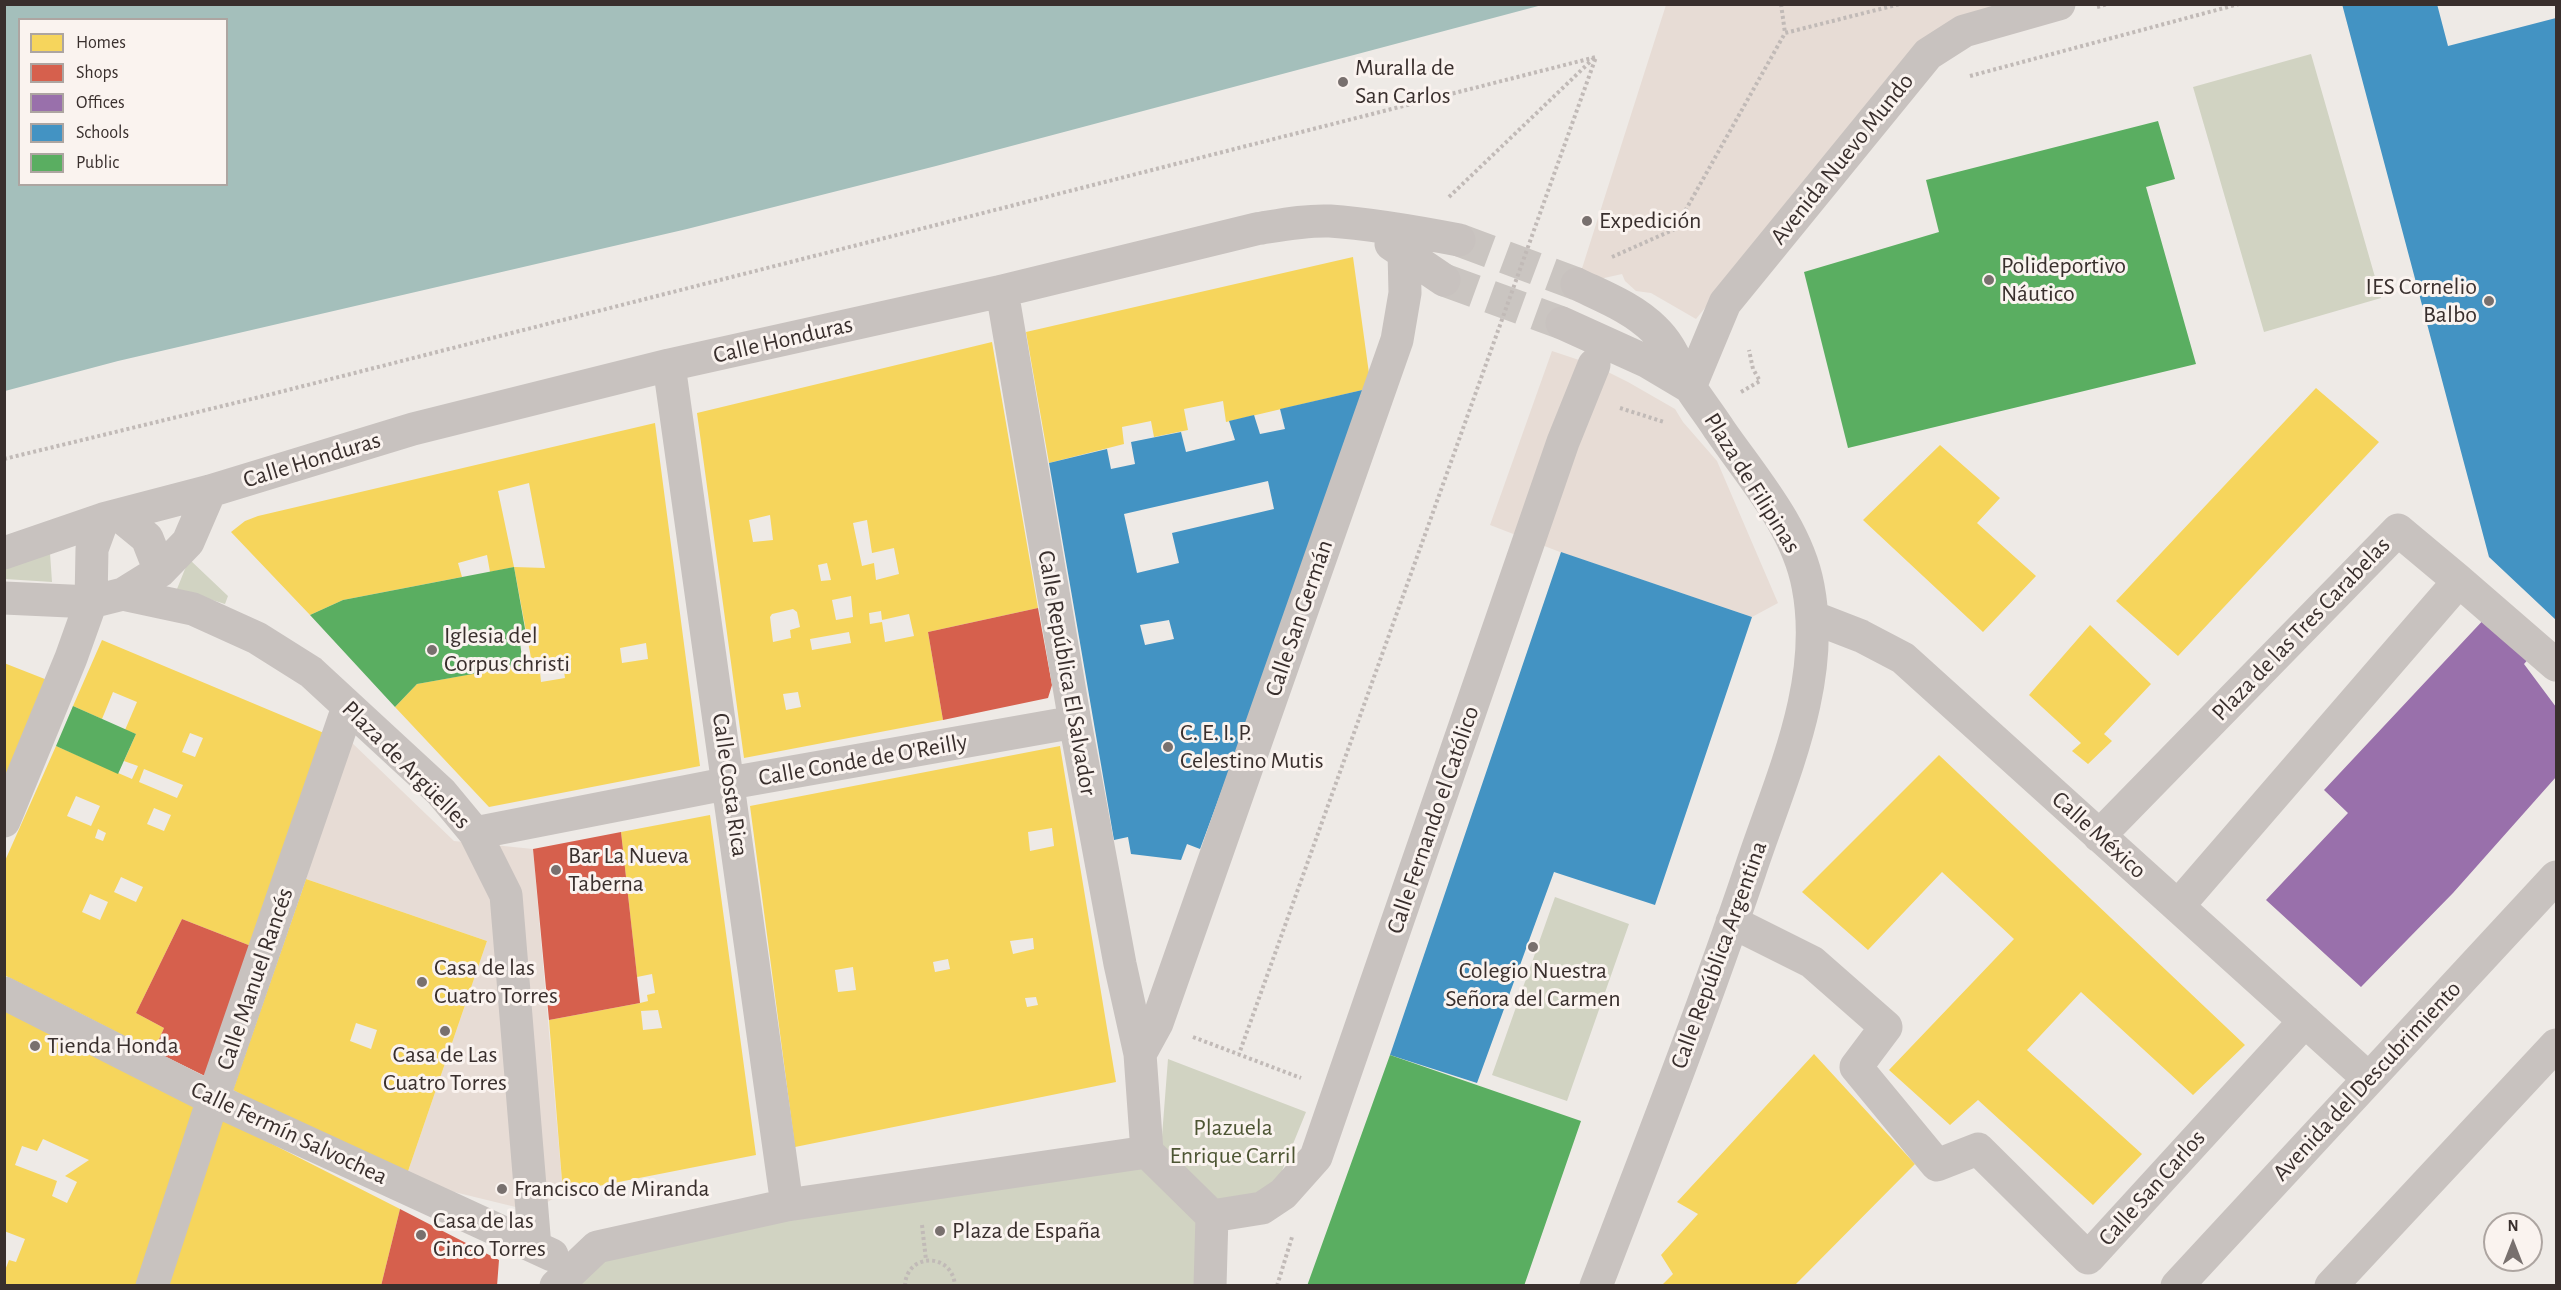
<!DOCTYPE html>
<html>
<head>
<meta charset="utf-8">
<style>
	body { margin:0 }
	#map { position:relative; width:2561px; height:1290px; overflow:hidden; background:#eeeae6; font-family:"Alegreya Sans",sans-serif }
	canvas { display:block }
	.frame { position:absolute; inset:0; border:6px solid #392f2d; pointer-events:none }
	.legend { position:absolute; left:18px; top:18px; width:210px; height:168px; box-sizing:border-box; background:#faf3ef; border:2px solid #ada5a1; margin:0; padding:8px 10px; list-style:none; font-size:18px; color:#392f2d }
	.legend li { display:flex; align-items:center; gap:12px; height:30px }
	.legend b { width:30px; border:2px solid #ada5a1 }
	.north { position:absolute; left:2483px; top:1212px; width:60px; height:60px; box-sizing:border-box; background:#faf3ef; border:2px solid #ada5a1; border-radius:50%; rotate:0deg; font-size:16px; font-weight:700; line-height:24px; text-align:center; color:#392f2d }
	.north::after { content:''; display:block; margin:auto; width:21px; height:27px; background:#78706e; clip-path:polygon(50% 0,100% 100%,50% 72%,0 100%) }
</style>
</head>
<body>
<div id="map">
<canvas width="2561" height="1290"></canvas>
<div class="frame"></div>
<ul class="legend">
<li><b style="height:16px;background:#f6d55c"></b>Homes</li>
<li><b style="height:16px;background:#d6604d"></b>Shops</li>
<li><b style="height:16px;background:#9970ab"></b>Offices</li>
<li><b style="height:16px;background:#4393c3"></b>Schools</li>
<li><b style="height:16px;background:#5aae61"></b>Public</li>
</ul>
<div class="north">N</div>
</div>
<script>
const context = document.querySelector('canvas').getContext('2d');
context.lineJoin = 'round';
function fillPath(path, color) { context.fillStyle = color; context.fill(path, 'evenodd'); }
function trace(path, color, width, dash) { context.strokeStyle = color; context.lineWidth = width; context.lineCap = dash ? 'butt' : 'round'; context.setLineDash(dash || []); context.stroke(path); }
function write(font, color, halo, rows, align = 'center') {
  context.font = font + ' "Alegreya Sans",sans-serif'; context.lineWidth = 6; context.setLineDash([]); context.textBaseline = 'middle'; context.strokeStyle = halo; context.fillStyle = color; for (const [text, x, y, turn = 0] of rows) {
    context.save(); context.translate(x, y); context.rotate((+turn || 0) * Math.PI / 180); context.textAlign = isNaN(turn) ? turn : align; if (halo) context.strokeText(text, 0, 0); context.fillText(text, 0, 0); context.restore();
  }
}
fillPath(new Path2D(`
	M2311,54L2381,298L2264,332L2193,87Z
	M50,553L52,582L5,579L4,567Z
	M189,559L228,596L225,604L177,589Z
	M1555,897L1629,924L1567,1101L1492,1075Z
	M1168,1059L1306,1112L1273,1193L1214,1201L1161,1149Z
	M1147,1152L1212,1216L1214,1285L556,1286L597,1247Z`), '#d1d3c2');
fillPath(new Path2D(`
	M1666,5H2002L1918,48L1696,319L1651,293L1636,291L1625,281L1622,274L1577,284Z
	M1552,351L1594,365L1628,382L1675,409L1683,422L1717,461L1778,603L1752,617L1560,552L1490,525Z
	M348,739L454,841L533,849L563,1193L532,1211L405,1180L487,941L306,879Z`), '#e7dcd5');
fillPath(new Path2D(`
	M5,4H1542V5L936,166L687,229L118,361L5,391ZM20,20H226V184H20Z`), '#a4bfbb');
fillPath(new Path2D(`
	M1353,257L1371,388L1226,422L1223,401L1184,409L1188,430L1154,437L1151,421L1122,427L1124,444L1049,463L1026,332Z
	M992,342L1038,608L928,632L943,720L744,758L697,413ZM770,515L773,540L753,542L749,520ZM867,520L872,553L894,548L899,574L876,580L874,563L862,566L853,523ZM827,563L831,580L821,581L818,565ZM851,596L853,617L836,620L832,600ZM793,609L797,612L800,627L790,630L791,638L773,642L770,617L772,614ZM881,611L882,620L909,614L914,636L885,642L882,622L870,624L869,613ZM849,632L851,643L812,650L810,639ZM798,692L801,707L786,710L783,694Z
	M2316,388L2379,442L2178,656L2116,601Z
	M655,423L700,766L489,807L395,707L417,684L532,663L514,567L545,568L529,483L498,491L514,567L490,572L487,555L458,563L462,577L343,600L310,615L231,532L245,521L258,516ZM646,643L648,659L622,663L620,648ZM562,658L565,678L541,682L539,662Z
	M1940,445L2000,498L1977,523L2036,576L1983,632L1863,520Z
	M2090,625L2151,684L2104,734L2112,741L2088,764L2072,751L2081,743L2029,695Z
	M102,640L324,733L251,946L182,919L136,1013L164,1028L154,1051L4,975V863L56,746L132,779L138,766L124,761L136,734L125,730L137,702L113,692L102,719L73,706ZM190,733L203,738L195,757L182,752ZM144,769L183,785L177,798L139,782ZM76,796L100,806L91,826L67,816ZM154,808L171,815L164,831L147,824ZM98,829L106,833L103,841L95,838ZM121,877L143,887L136,902L114,892ZM90,894L108,902L100,920L82,912Z
	M4,663L55,683L4,801Z
	M1060,746L1116,1082L795,1147L750,806ZM1052,828L1054,846L1030,851L1028,832ZM1033,938L1034,949L1013,954L1010,941ZM948,959L950,969L935,972L933,962ZM853,967L856,990L838,992L835,970ZM1036,997L1038,1005L1027,1007L1025,998Z
	M1939,755L2245,1045L2193,1095L2081,992L2027,1050L2142,1154L2093,1205L1978,1100L1950,1125L1889,1070L2014,939L1942,872L1868,950L1802,892Z
	M710,815L756,1155L563,1193L549,1020L640,1003L648,1001L647,995L655,993L652,974L637,977L621,832ZM658,1010L662,1028L643,1030L641,1011Z
	M306,879L487,941L405,1180L233,1090ZM356,1023L377,1030L371,1049L350,1041Z
	M4,1008L195,1106L139,1286H4V1273L9,1260L16,1262L25,1239L4,1231ZM43,1139L89,1160L65,1176L77,1182L67,1203L52,1196L57,1181L15,1165L22,1146L37,1151Z
	M1814,1054L1915,1164L1794,1286H1661L1673,1274L1661,1255L1698,1214L1677,1202Z
	M221,1118L400,1209L381,1286H168Z`), '#f6d55c');
fillPath(new Path2D(`
	M1038,608L1052,685L1048,698L943,720L928,632Z
	M621,832L640,1003L549,1020L533,849Z
	M182,919L251,946L207,1077L154,1051L164,1028L136,1013Z
	M400,1209L499,1260L497,1286H381Z`), '#d6604d');
fillPath(new Path2D(`
	M2488,615L2532,655L2524,664L2556,707V777L2453,893L2361,987L2266,900L2348,813L2324,790Z`), '#9970ab');
fillPath(new Path2D(`
	M2342,4H2437L2448,46L2556,18V620L2489,557Z
	M1371,388L1200,849L1187,844L1181,860L1131,854L1128,837L1114,840L1049,463L1107,449L1111,469L1135,464L1131,442L1181,432L1186,452L1235,440L1229,421L1254,415L1260,434L1285,429L1280,409ZM1268,481L1274,509L1172,533L1179,563L1137,573L1124,514ZM1169,620L1174,639L1145,645L1140,625Z
	M1561,552L1752,617L1655,905L1554,872L1477,1083L1390,1055Z`), '#4393c3');
fillPath(new Path2D(`
	M2158,121L2175,179L2146,187L2196,364L1848,448L1804,272L1939,232L1926,180Z
	M514,567L526,634L519,635L523,665L417,684L395,707L310,615L343,600Z
	M73,706L136,734L118,774L56,746Z
	M1390,1055L1581,1121L1524,1286H1307Z`), '#5aae61');
trace(new Path2D(`
	M1459,240L1577,284
	M1444,280L1562,323`), '#cac5c1', 33, [33, 16]);
trace(new Path2D(`
	M1781,4L1785,33
	M2097,7L2108,4
	M1970,76L2239,4
	M1449,197L1595,57
	M1612,257L1675,229L1785,33L1900,4
	M1741,392L1760,381L1753,369L1749,350
	M1620,408L1664,422
	M4,459L272,394L1596,57L1239,1054
	M1193,1037L1301,1078
	M922,1225L926,1260
	M905,1286C906,1252 953,1252 955,1286
	M1277,1286L1292,1237`), '#c1bab7', 4, [3, 3]);
trace(new Path2D(`
	M1391,244L1444,280
	M1577,284C1604,297 1633,308 1655,330C1672,346 1678,368 1690,387C1699,401 1710,415 1719,429C1752,477 1797,527 1808,586C1827,684 1780,780 1750,871C1703,1010 1649,1148 1596,1286
	M1002,291L1075,722L1120,964L1140,1054
	M1562,323L1648,362L1690,387
	M669,365L787,1205
	M1690,387L1725,303L1928,54L1964,31L2059,4
	M119,515L147,538L160,571
	M4,553L103,519L210,491L413,429L669,365L1002,291L1256,229C1281,225 1305,220 1330,221C1373,224 1417,232 1459,240
	M2459,581L2556,665
	M123,594L193,609L257,638L311,672L441,792L475,833L506,895L535,1247
	M4,598L91,602L123,594L160,571L188,542L210,491
	M1812,617L1861,636L1903,658L2369,1079
	M4,821L71,658L91,602L92,549L103,519
	M475,833L730,783L1075,722
	M2099,836L2398,530L2459,581L2178,906
	M1732,922L1812,962L1886,1027L1856,1067L1937,1165L1978,1149L2088,1258L2305,1021
	M4,993L213,1099L552,1255
	M1147,1152L1140,1054L1157,1023L1397,340L1405,293L1404,252
	M1212,1216L1262,1208L1283,1194L1316,1157L1563,442L1594,365
	M152,1286L213,1099L348,707
	M556,1286L597,1247L787,1205L1147,1152L1212,1216L1210,1286
	M2177,1286L2556,877
	M2331,1286L2556,1045`), '#c8c2bf', 33);
for (const [x, y, r, color] of [
	[1343,82,6,"#78706e"],
	[1587,221,6,"#78706e"],
	[1989,280,6,"#78706e"],
	[2489,301,6,"#78706e"],
	[432,650,6,"#78706e"],
	[1168,747,6,"#78706e"],
	[556,870,6,"#78706e"],
	[1533,947,6,"#78706e"],
	[422,982,6,"#78706e"],
	[445,1031,6,"#78706e"],
	[35,1046,6,"#78706e"],
	[502,1189,6,"#78706e"],
	[940,1231,6,"#78706e"],
	[421,1235,6,"#78706e"]
]) { const dot = new Path2D(); dot.arc(x, y, r, 0, 2 * Math.PI); context.fillStyle = color; context.fill(dot); trace(dot, '#faf3ef', 2); }
write('24px', '#392f2d', '#faf3ef', [
	["Muralla de",1355,68],
	["San Carlos",1355,96],
	["Expedición",1599,221],
	["Polideportivo",2001,266],
	["Náutico",2001,294],
	["IES Cornelio",2477,287,"right"],
	["Balbo",2477,315,"right"],
	["Iglesia del",444,636],
	["Corpus christi",444,664],
	["C. E. I. P.",1180,733],
	["Celestino Mutis",1180,761],
	["Bar La Nueva",568,856],
	["Taberna",568,884],
	["Casa de las",434,968],
	["Cuatro Torres",434,996],
	["Colegio Nuestra",1533,971,"center"],
	["Señora del Carmen",1533,999,"center"],
	["Tienda Honda",47,1046],
	["Casa de Las",445,1055,"center"],
	["Cuatro Torres",445,1083,"center"],
	["Francisco de Miranda",514,1189],
	["Casa de las",433,1221],
	["Cinco Torres",433,1249],
	["Plaza de España",952,1231]
], 'left');
write('24px', '#392f2d', '#faf3ef', [
	["Avenida Nuevo Mundo",1842,159,-51],
	["Calle Honduras",783,340,-13],
	["Calle Honduras",312,460,-17],
	["Plaza de Filipinas",1752,483,58],
	["Calle San Germán",1299,618,-71],
	["Plaza de las Tres Carabelas",2301,629,-46],
	["Calle República El Salvador",1067,673,80],
	["Calle Conde de O'Reilly",863,760,-10],
	["Plaza de Argüelles",406,765,45],
	["Calle Costa Rica",730,785,82],
	["Calle Fernando el Católico",1433,820,-71],
	["Calle México",2099,835,42],
	["Calle República Argentina",1719,955,-70],
	["Calle Manuel Rancés",255,979,-71],
	["Avenida del Descubrimiento",2367,1081,-47],
	["Calle Fermín Salvochea",289,1133,25],
	["Calle San Carlos",2152,1188,-48]
]);
write('24px', '#4d5533', '#faf3ef', [
	["Plazuela",1233,1128],
	["Enrique Carril",1233,1156]
]);
</script>
</body>
</html>
